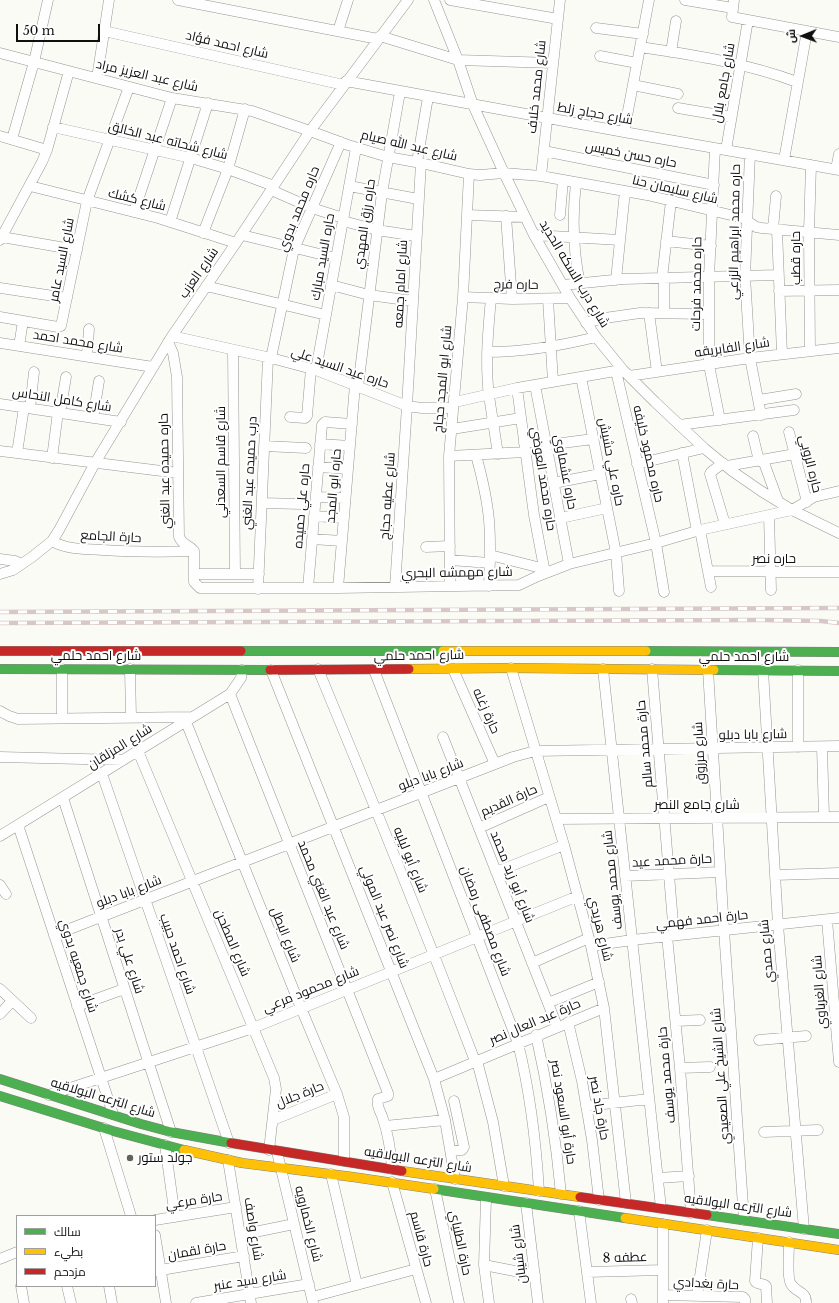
<!DOCTYPE html>
<html>
<head>
<meta charset="utf-8">
<style>
	body { margin:0 }
	#map { position:relative; width:839px; height:1303px; overflow:hidden; background:#fbfbf6; font-family:"Libre Baskerville",Cairo,serif }
	canvas { display:block }
	.legend { position:absolute; left:16px; top:1215px; width:140px; height:72px; box-sizing:border-box; background:#fff; border:1px solid #9f9f9f; margin:0; padding:5px 7px; list-style:none; font-size:12px; color:#0f0f0f }
	.legend li { display:flex; align-items:center; gap:8px; height:20px }
	.legend b { width:20px; border:1px solid #9f9f9f }
	.north { position:absolute; left:783px; top:16px; width:40px; height:40px; -webkit-text-stroke:3px #fff; paint-order:stroke; rotate:269deg; font-size:11px; font-weight:700; line-height:16px; text-align:center; color:#0f0f0f }
	.north::after { content:''; display:block; margin:auto; width:14px; height:18px; background:#0f0f0f; clip-path:polygon(50% 0,100% 100%,50% 72%,0 100%) }
	.scale { position:absolute; left:16px; top:24px; width:84px; height:18px; box-sizing:border-box; border:2px solid #0f0f0f; border-top:0; padding-left:5px; font-size:12px; line-height:14px; white-space:nowrap; color:#0f0f0f; -webkit-text-stroke:3px #fff; paint-order:stroke }
</style>
</head>
<body>
<div id="map">
<canvas width="839" height="1303"></canvas>
<ul class="legend">
<li><b style="height:5px;background:#4caf50"></b>سالك</li>
<li><b style="height:5px;background:#ffc107"></b>بطيء</li>
<li><b style="height:5px;background:#c62828"></b>مزدحم</li>
</ul>
<div class="north">ش</div>
<div class="scale">50 m</div>
</div>
<script>
const context = document.querySelector('canvas').getContext('2d');
context.lineJoin = 'round';
function trace(path, color, width, dash) { context.strokeStyle = color; context.lineWidth = width; context.lineCap = dash ? 'butt' : 'round'; context.setLineDash(dash || []); context.stroke(path); }
function write(font, color, halo, rows, align = 'center') {
  context.font = font + ' "Libre Baskerville",Cairo,serif'; context.lineWidth = 4; context.setLineDash([]); context.textBaseline = 'middle'; context.strokeStyle = halo; context.fillStyle = color; for (const [text, x, y, turn = 0] of rows) {
    context.save(); context.translate(x, y); context.rotate((+turn || 0) * Math.PI / 180); context.textAlign = isNaN(turn) ? turn : align; if (halo) context.strokeText(text, 0, 0); context.fillText(text, 0, 0); context.restore();
  }
}
const street = new Path2D(`
	M178,0L378,39
	M434,0L458,60L473,105L504,173L534,235L570,298L596,337L623,370L655,402L704,448L732,471L761,491L792,510L839,533
	M450,0L558,19
	M685,0L733,8
	M734,0L732,17L839,37
	M596,28L643,34
	M104,31L344,85
	M338,31L348,0
	M380,36L458,60L553,63
	M640,47C693,55 747,63 797,82
	M671,52L676,21
	M0,53L172,98L252,111L310,131L348,145L388,157L421,163L469,174L480,175L504,173L541,176L647,195L743,218L756,227L762,228L839,235
	M600,56L637,63
	M97,78L109,0
	M346,81L624,132L839,170
	M633,85L678,94
	M678,108L731,117
	M53,127L191,158L228,169L274,186
	M624,132L649,0
	M0,136L47,150
	M12,139L34,62L48,0
	M715,148L709,277V365L720,420
	M726,150L748,20
	M544,151L714,185
	M750,154L745,276L750,358L761,415
	M784,160L807,31
	M417,162L428,97
	M836,169L839,154
	M541,176L560,0
	M576,183C572,217 573,250 580,284
	M30,186L158,218L236,243
	M349,186L418,199
	M271,190L312,208L343,218
	M134,212L172,98
	M467,215L525,217
	M560,215L563,180
	M506,216L512,299
	M343,221L377,230L416,236
	M170,222L208,103
	M773,229L776,196
	M777,230L782,354
	M203,233L228,169L245,109
	M242,235L336,258
	M534,235L620,240
	M2,237L77,250
	M0,240L42,162L47,150L69,71
	M666,241L711,246
	M662,278L671,201
	M664,278V313
	M616,280L625,191
	M331,285L369,295L413,301
	M563,285L623,279L778,275
	M206,286L326,315
	M0,288L67,298
	M779,291L839,290
	M463,297L512,299L570,298
	M491,298C488,331 485,364 489,396C492,416 495,435 498,454
	M548,299L553,382
	M649,313L657,372
	M0,317L58,327L61,326L87,201L129,87
	M586,323L605,318L640,313L709,314
	M172,336L271,358L316,370L407,406L422,408H453
	M168,342L173,353L177,377L179,537C183,546 189,544 194,551V582L200,588H338L519,585L538,576L569,564L656,543L700,530L792,510L814,497L839,491
	M0,343L153,367
	M19,346L23,321
	M233,350L235,574
	M810,351L809,232L811,165
	M487,352C525,352 560,346 596,337
	M87,356L89,329
	M271,358L294,249L341,142
	M316,370L356,148
	M616,371L656,543L664,592
	M629,376L750,358L839,348
	M581,377L616,553L619,591
	M535,385L569,564
	M358,387L382,193L400,92
	M517,388L534,515L545,573
	M759,400L796,394
	M455,402L517,388L621,370
	M0,404L121,422
	M30,408L34,372
	M60,413L66,377
	M290,417L305,418L307,416L311,369
	M93,418L99,381
	M679,425L794,410
	M452,429L521,418
	M789,432L807,502
	M753,436L759,461
	M524,443L546,440
	M320,444L350,446
	M547,445L593,439
	M264,446L306,448
	M0,451L178,473
	M17,453L24,407
	M682,453L697,531
	M476,455C482,477 487,498 489,520C491,542 490,564 489,586
	M449,456L525,452
	M52,458L58,412
	M763,460L778,501
	M723,463L711,472L710,474L725,524
	M637,464L704,448
	M727,466L795,454
	M318,467L348,469
	M554,483L600,474
	M316,497L345,498
	M262,503L301,504
	M769,515L771,590
	M314,516L344,518
	M561,518L607,508
	M700,530L711,587
	M312,539L342,541
	M52,541C67,550 86,549 103,550C133,552 163,552 194,551
	M426,547L450,546
	M490,555L545,569
	M0,559L15,561L21,564
	M450,560L490,563
	M708,571L839,572
	M0,574L13,570L32,557L52,541L59,530L95,463L172,336L236,243L310,131L408,0
	M194,574H259
	M450,586L449,456L463,297L469,174
	M395,587L407,406L421,163
	M308,588L322,425L325,422L352,424
	M338,588L355,385
	M258,589L268,358
	M511,668L564,845L591,946L604,1008L626,1203
	M62,669V718
	M130,669L131,717
	M318,669C372,799 425,930 475,1061
	M453,669L495,764
	M603,669L661,1208
	M652,669L674,935
	M271,670L434,1079L445,1120L455,1179
	M374,670L518,1043C530,1092 536,1141 539,1191
	M708,670L724,930L744,1220
	M763,670L778,925L804,1229
	M798,670V747
	M230,694L388,1093V1096L378,1099C376,1105 380,1111 382,1116C388,1133 391,1151 392,1169
	M0,711L9,716L18,719L193,717
	M186,722L301,1008L337,1094L344,1117V1161
	M443,737L557,1026
	M822,747L824,817
	M138,751L274,1078L276,1089L269,1150
	M0,757L123,760
	M102,774L229,1143
	M63,798L171,1132
	M556,819L839,817
	M18,825L113,1114
	M479,828L549,797
	M0,836L230,694L241,678L242,670
	M496,872L564,845
	M775,875L839,873
	M625,876L720,872
	M0,885L6,894
	M827,920L839,1062
	M54,935L459,778L513,757L535,751L839,746
	M667,936L680,1068L691,1213
	M591,946L632,940L839,918
	M532,963L589,938
	M0,989L31,1018
	M548,1003L599,982
	M77,1006L124,989
	M0,1014L12,1001
	M676,1021L700,1020
	M568,1022L582,1081L592,1140L599,1200
	M536,1035C548,1088 556,1140 561,1194
	M759,1040L806,1036
	M477,1061L493,1122L504,1186
	M680,1068L710,1067
	M434,1079L604,1008
	M49,1095L253,1028L578,896
	M586,1106L649,1099
	M273,1120L337,1094
	M385,1126L445,1120
	M104,1128L131,1216
	M764,1132L818,1130
	M165,1145L175,1217
	M451,1151L462,1150L464,1147L454,1101
	M277,1152L313,1303
	M228,1160L251,1303
	M331,1174L357,1285
	M658,1178L689,1176
	M392,1182L426,1303
	M435,1189L459,1303
	M486,1198L484,1265L489,1303
	M526,1203L538,1303
	M579,1211L591,1303
	M155,1220L236,1207
	M663,1224V1303
	M155,1235L166,1303
	M240,1235L294,1224
	M758,1238L755,1281C757,1285 763,1283 766,1286L767,1303
	M789,1242C789,1250 787,1279 791,1284C796,1293 807,1291 806,1303
	M0,1259L17,1252
	M484,1265L535,1275
	M155,1271L244,1256
	M587,1272L663,1270
	M21,1286L24,1303
	M67,1286L71,1303
	M109,1286L112,1303
	M663,1295L743,1297L745,1299V1303
	M697,1296L707,1230
	M312,1297L416,1269
	M631,1299L632,1303
	M196,1303L309,1284`);
const fast = new Path2D(`
	M241,651H443
	M646,651L839,652
	M0,669L270,670
	M714,670L839,671
	M0,1079L141,1124L171,1132L231,1143
	M0,1096L113,1131L184,1150
	M434,1189L625,1218
	M707,1215L839,1234`);
const slow = new Path2D(`
	M443,651H646
	M409,669L511,668L714,670
	M184,1150L242,1163L353,1177L434,1189
	M402,1171L580,1197
	M625,1218L839,1250`);
const jam = new Path2D(`
	M0,651H241
	M270,670L409,669
	M231,1143L402,1171
	M580,1197L707,1215`);
trace(street, '#959593', 11);
trace(fast, '#838380', 10);
trace(slow, '#838380', 10);
trace(jam, '#838380', 10);
trace(street, '#fefefe', 10);
trace(fast, '#4caf50', 9);
trace(slow, '#ffc107', 9);
trace(jam, '#c62828', 9);
const rail = new Path2D(`
	M0,612L839,608
	M0,623L762,620L821,621L839,623`);
trace(rail, '#d7c7c7', 4.5);
trace(rail, '#fff', 3, [9]);
for (const [x, y, r, color] of [
	[130,1158,4,"#626260"]
]) { const dot = new Path2D(); dot.arc(x, y, r, 0, 2 * Math.PI); context.fillStyle = color; context.fill(dot); trace(dot, '#fff', 1.5); }
write('13px', '#0f0f0f', '#fff', [
	["شارع احمد فؤاد",227,45,13],
	["شارع عبد العزيز مراد",147,76,13],
	["شارع جامع بلال",724,83,-80],
	["شارع محمد خلاف",537,87,-84],
	["شارع حجاج زلط",595,114,10],
	["شارع شحاته عبد الخالق",168,141,14],
	["شارع عبد الله صيام",409,146,13],
	["حاره حسن خميس",631,155,11],
	["شارع سليمان حنا",675,190,13],
	["شارع كشك",137,200,14],
	["حاره محمد بدوي",299,209,-68],
	["حاره رزق المهدي",365,224,-82],
	["حاره محمد ابراهيم الزرعي",735,232,-89],
	["حاره السيد مبارك",323,257,-80],
	["حاره قطب",796,258,-90],
	["شارع السيد عامر",62,260,-79],
	["شارع العزب",199,273,-55],
	["شارع درب السكه الحديد",574,274,59],
	["شارع امام جمعه",401,284,-87],
	["حاره محمد فرحات",697,284,-89],
	["حاره فرج",516,285,1],
	["شارع محمد احمد",78,342,9],
	["شارع الفابريقه",732,348,-8],
	["حاره عيد السيد علي",340,368,19],
	["شارع ابو المجد حجاج",443,379,-85],
	["شارع كامل النحاس",62,400,9],
	["حاره محمود خليفه",648,454,77],
	["شارع قاسم السعدني",221,462,-90],
	["حاره علي حشيش",611,462,79],
	["حاره الروبي",810,464,76],
	["حاره حميده عبد الغني",165,471,-91],
	["حاره عشماوي",565,472,79],
	["درب حميده عبد الغني",250,473,-87],
	["حاره محمد العوضي",543,479,81],
	["حاره ابو المجد",334,486,-85],
	["شارع عطيه حجاج",388,496,-86],
	["حاره علي حميده",302,506,-85],
	["حارة الجامع",111,537,3],
	["حاره نصر",774,559],
	["شارع مهمشه البحري",457,573,-1],
	["شارع احمد حلمي",96,656],
	["شارع احمد حلمي",419,656,-1],
	["شارع احمد حلمي",744,657],
	["حارة زغله",486,711,66],
	["شارع بابا دبلو",753,735,-1],
	["حارة محمد سالم",645,744,-95],
	["شارع المزلقان",120,747,-32],
	["شارع مرزوق",700,753,-93],
	["شارع بابا دبلو",431,775,-21],
	["حارة القديم",509,801,-24],
	["شارع جامع النصر",697,805],
	["شارع أبو ليليه",410,860,68],
	["حارة محمد عيد",672,861,-3],
	["شارع أبو زيد محمد",512,877,68],
	["شارع محمد يوسف",613,880,-96],
	["شارع بابا دبلو",129,892,-21],
	["شارع عبد الغني محمد",323,895,68],
	["شارع نصر عبد المولي",384,917,68],
	["حارة احمد فهمي",702,920,-6],
	["شارع مصطفى رمضان",485,921,69],
	["شارع هريدي",600,929,76],
	["شارع البطل",285,935,68],
	["شارع المطحن",232,943,67],
	["شارع حمدي",767,951,-95],
	["شارع احمد حبيب",177,954,71],
	["شارع علي بدر",129,961,72],
	["شارع جمعيه بدوي",78,966,72],
	["شارع محمود مرعي",311,990,-22],
	["شارع الغرباوي",820,992,-94],
	["حارة عبد العال نصر",535,1022,-23],
	["حارة محمد يوسف",667,1075,-95],
	["شارع الشيخ علي الصعيدي",721,1076,-94],
	["حارة جلال",300,1095,-22],
	["شارع الترعه البولاقيه",103,1098,17],
	["حارة جاد نصر",599,1108,80],
	["حارة أبو السعود نصر",563,1112,81],
	["شارع الترعه البولاقيه",418,1160,9],
	["حارة مرعي",194,1201,-9],
	["شارع الترعه البولاقيه",738,1206,8],
	["شارع الخمارويه",308,1224,76],
	["شارع واصف",253,1229,81],
	["حارة قاسم",421,1239,75],
	["حارة الطلياي",460,1243,78],
	["حارة لقمان",197,1251,-10],
	["شارع شيبان",519,1254,-97],
	["عطفه 8",625,1258,-2],
	["شارع سيد عنبر",250,1281,-9],
	["حارة بغدادي",706,1284,3]
]);
write('13px', '#0f0f0f', '#fff', [
	["جولد ستور",138,1158]
], 'left');
</script>
</body>
</html>
